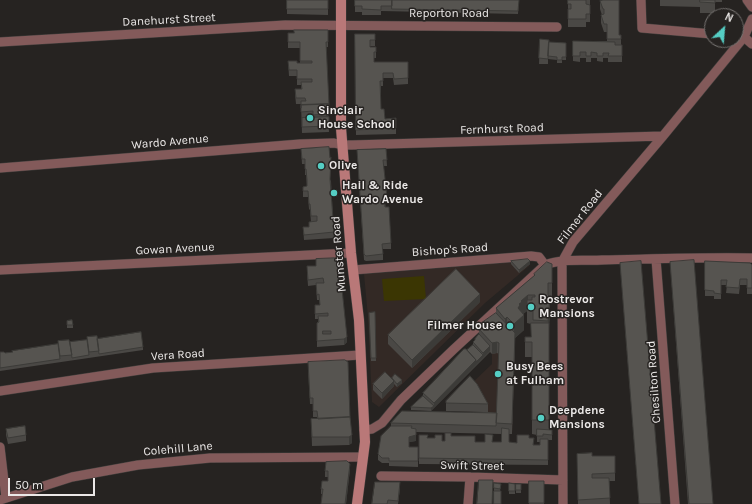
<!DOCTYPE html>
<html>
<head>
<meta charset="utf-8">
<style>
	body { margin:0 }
	#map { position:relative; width:752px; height:504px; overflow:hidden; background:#262321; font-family:Karla,sans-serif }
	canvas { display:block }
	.north { position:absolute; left:704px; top:8px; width:40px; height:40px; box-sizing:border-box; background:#262321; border:1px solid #757270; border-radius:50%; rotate:26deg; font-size:11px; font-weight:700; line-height:16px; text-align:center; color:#ebe8e7 }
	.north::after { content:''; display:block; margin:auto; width:14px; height:18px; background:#55cec4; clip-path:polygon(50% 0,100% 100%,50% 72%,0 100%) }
	.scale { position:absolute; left:8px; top:478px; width:87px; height:18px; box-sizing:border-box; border:2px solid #ebe8e7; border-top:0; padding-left:5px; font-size:12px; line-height:14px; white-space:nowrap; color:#ebe8e7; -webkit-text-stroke:3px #262321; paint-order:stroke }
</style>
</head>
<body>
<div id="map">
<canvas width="752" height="504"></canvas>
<div class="north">N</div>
<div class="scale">50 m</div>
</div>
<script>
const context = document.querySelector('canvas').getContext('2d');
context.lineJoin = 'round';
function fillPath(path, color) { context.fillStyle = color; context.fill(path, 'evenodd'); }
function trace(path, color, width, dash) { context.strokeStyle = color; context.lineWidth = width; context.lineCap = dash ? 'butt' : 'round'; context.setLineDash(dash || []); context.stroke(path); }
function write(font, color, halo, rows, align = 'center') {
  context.font = font + ' Karla,sans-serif'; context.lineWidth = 3; context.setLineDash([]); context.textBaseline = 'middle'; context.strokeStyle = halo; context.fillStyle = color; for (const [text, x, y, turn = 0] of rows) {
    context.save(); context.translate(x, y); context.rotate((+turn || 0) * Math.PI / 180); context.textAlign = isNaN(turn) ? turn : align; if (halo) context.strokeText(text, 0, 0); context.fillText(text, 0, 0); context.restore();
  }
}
fillPath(new Path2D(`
	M528,261L530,263L529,266L485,303L379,407L372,402L368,317L364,274Z
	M505,334L515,344L512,434H496L497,413H488L470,385L492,364V354L490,351Z`), '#332925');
fillPath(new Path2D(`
	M424,276L426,299L384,301L382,279Z`), '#3b3603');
const street = new Path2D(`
	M641,0L642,28L712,34
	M747,0L752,7
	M736,36L744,37L752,44
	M0,42L285,25L557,27
	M0,168L300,144L334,143L342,145H352L663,136
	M656,259L675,504
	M0,270L351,253
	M353,270L531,256L539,257L545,265
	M0,391L153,368L360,355
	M364,430L372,429L382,423L401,400L454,349L545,265C562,258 584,261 602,260C652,259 702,257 752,258
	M0,447L6,498
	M381,476L470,477L563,480
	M0,500L72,477L138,465L210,458L363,457
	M468,504L470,477
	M563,504L562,262L573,242L663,136L744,37L752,19`);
const secondary = new Path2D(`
	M341,0V128L351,253L359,320L365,442L357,504`);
trace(street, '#423f3d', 10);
trace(secondary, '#423f3d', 11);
trace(street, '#835a5a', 9);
trace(secondary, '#b97878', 10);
fillPath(new Path2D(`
	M287,0H328V15L287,14Z
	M519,0L518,14L381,11V15H362V12H355V6Z
	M568,0H590V22H586V27H568Z
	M660,0H722V2H715V13H700V7L660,6Z
	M600,1L619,35H621V45H622V62H608V58H603V62L597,61V58H591V62H586V58H580V62L573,61V41H607V32H604L601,23V15H602L600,9Z
	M328,30V47H326L329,132L302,133L301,104H296L295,94L301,89V85H297V76H289L288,61L297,63H300V48H288V33H294Z
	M355,34H375V46H370V47H376V58H374V62H408V84L394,85L393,78H383V86H381V109L385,119L396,118V134L356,135Z
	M540,39L549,42L566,43V60H562V63H557V60L548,59V64H539Z
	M301,149L331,181L334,238L304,240L303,227H309V222H311L310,210L309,209L308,197H303V187L307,186L306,175H305V164H302Z
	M386,149L387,166H383L387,197V202L385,203L391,243V249H383V260L366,261L364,260L357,150Z
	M316,259L347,342L344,345L317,347V323L318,322V319H315V305H320L319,300H317L316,285L308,286L307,272V266H316Z
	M511,261L530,264L519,273L511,264Z
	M705,261L752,265V294H747V285H740L739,294L726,293L727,285H721V299H714V296H705Z
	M670,262L713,504H688Z
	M620,263L661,504H639Z
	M552,264V298H550V312L549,329V429L552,435V440H548V465L419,464V435L427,438L442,441H445L451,436L475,442H501L502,434L416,432V441L409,442V447H418V467L389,466V463H382L378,460V454L391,426V423L483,412L446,411V401L488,404V412L497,413L499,354L497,353L492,354L490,352L431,411L411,410V407L423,396V393L467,350L473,345V342L475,341V339L479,334V329L496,313V308L534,276V274ZM527,311V323L531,324V337H525V357H532V434L537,435V442H540V445H534L529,438L517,443L509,442V434H512L515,338L524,330L523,314Z
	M480,302L412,368L388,344V335Z
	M375,312L376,361H371L369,313Z
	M67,321L73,325V328H67Z
	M87,337L97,339L143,347V350L0,371V352L5,353L13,352L58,344V341L70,342L87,340Z
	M308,368L350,417L352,443L349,445L312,446L311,419H317V417H313V404H310Z
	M392,378L402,383L397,387L394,384V386L382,399L373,390V384Z
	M6,429L26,435V441L8,444L6,435Z
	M577,454L592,456H615V481H609L610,504H578Z
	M350,469L346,504H321L322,494H321V489L328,481V477H325V471Z
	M529,481H544V504H529Z
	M509,483L515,484V494H509Z
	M501,484L500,491L494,504V488Z
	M516,484H521V493H516Z
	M400,488L398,504H372Z`), '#4a4845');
fillPath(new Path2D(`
	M530,261V264L519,273V270Z
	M480,294V302L412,368V360Z
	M528,295V309L527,300V311L522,315H524V330L515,338L512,434L514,324L519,304L521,301Z
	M550,297V312L548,335V321Z
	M507,317V332L505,334V319Z
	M347,337V342L344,345V339Z
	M497,342V353L492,354V343Z
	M490,346V351L431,411V408L434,406V403L476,360L483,355V353Z
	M402,380V383L397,387V384Z
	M394,381V386L382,399V393Z
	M416,429V441L409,442V437Z
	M352,435V443L349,445V437Z
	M350,464V469L346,504H345Z
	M400,482V488L398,504V501Z`), '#3c3b38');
const building = new Path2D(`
	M287,0H328V9H287Z
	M355,0H392V6H381V10L362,9V6H355Z
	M392,0H519L518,11L392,9Z
	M568,0H586V4L590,5V14H586V19H568V9H571V4H568Z
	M603,0H619V35H621V39H607V24H604L601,15L604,14V9H603L600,1Z
	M700,0H715V3L700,2Z
	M294,30H328V42H326L329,104L301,105V108V101H306L305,98H296L295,89H302L301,82H312V79H297V70H289L288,61H297V63H312V61H300V42H288V33H294Z
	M355,34H375V40H370V47H376V52H374V62H408V78L394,79L393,73H383V81H380L381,109H384L385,119L396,118V128L356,130Z
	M540,39L549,40L548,59L539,58Z
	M573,41L615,42V45H622V56H608L609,53H603V56H597V53L591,52V56H586V52H580V56H573Z
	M549,42L566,43V57H562V60H557V57L548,56Z
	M329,104V114L313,115V111L301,112V105Z
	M329,117V126L302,127V118Z
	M329,147L330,158L331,157L330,179L334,232L304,235L303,227H309V222L317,221V216H311L310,204H309L308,191H303V187L307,186V180L306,169H305V159H302L301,149Z
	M386,149L387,160H383L387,197H384L385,207H389L391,243L382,244L383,254L366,256L364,254L357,150Z
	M335,258L339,260L347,337L344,339L317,341V323L319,322L318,316H328V313L315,314V305H320L319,294L317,295L316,283H324L323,278L308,280L307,266H316V259ZM323,331H331V334H323Z
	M528,259L530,261L519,270L511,261Z
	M694,260L713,504H689L670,262Z
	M641,261L661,504H639L620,263Z
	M705,261L750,263L752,265V288H747V279H740L739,288L726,287L727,280H721V294L714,293V291L705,290Z
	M547,262L552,264V283H548V295L550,297L548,321L533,320V309H527V300H532V297H535V295H528L521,301L522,302L519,304L520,305L518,308L524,315L514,324L507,317L505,319L496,308L535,275L534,274Z
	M456,269L480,294L412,360L388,335Z
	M375,312L376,358H371L369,313Z
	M496,313L515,333L512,424L496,423L499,343L497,342L492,343L479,329L482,327L483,322Z
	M72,320L73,325H67V321Z
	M531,323H549V420H532V342H525V337H531Z
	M141,332L143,347L99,354L97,339Z
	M479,334L490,346L483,353L473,342L475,340V339Z
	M97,336L99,351L89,352L87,337Z
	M69,340L72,355L60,356L58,341Z
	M87,340L89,355L72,358L70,342Z
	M58,344L60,359L0,368V352H4L5,353L13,352L12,351Z
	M473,345L483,355L476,362V360L467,350Z
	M464,349H466L476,360L434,403L423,393Z
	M345,360L348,362L350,417L318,419L317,411H313V398H310L308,362Z
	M385,372L394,381L382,393L373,384Z
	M395,374L402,380L397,384L392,378Z
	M470,376L477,384L488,404L446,403V401Z
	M423,396L434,406L431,408L411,407Z
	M402,411L497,413L496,426L391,423Z
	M350,417L352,435L349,437H312L311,419Z
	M25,426L26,435L8,438L6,429Z
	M391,426H412L411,428L416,429V435L409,437V447H418V461H389V458H382L378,454L381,436Z
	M502,428L509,429V442L517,443V435H529V438H534L533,445H540V439H548V460L419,458V435H428L427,438H435V435H442V441H445V433H451V436H475V442H485V434L493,435L492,442H501Z
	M537,429L552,430V435L543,434V436H537Z
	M592,453V456H615V473L592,474V478H609L610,498L578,500L577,454Z
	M347,461L350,464L345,504H321L323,489H321L322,481H328V471H325L326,462Z
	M479,480H493L492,504H477Z
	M529,481H544V503H529Z
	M375,482H400L398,501L388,500L387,504H372Z
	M494,483L501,484L500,489L494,488Z
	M509,483L515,484V491H509Z
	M516,484H521V490H516Z
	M494,491H501V504H494Z`);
fillPath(building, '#565450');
trace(building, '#3c3b38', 1);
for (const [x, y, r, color] of [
	[310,118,4,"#55cec4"],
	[321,166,4,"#55cec4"],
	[334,193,4,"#55cec4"],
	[531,307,4,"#55cec4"],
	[510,326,4,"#55cec4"],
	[498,374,4,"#55cec4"],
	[541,418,4,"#55cec4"]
]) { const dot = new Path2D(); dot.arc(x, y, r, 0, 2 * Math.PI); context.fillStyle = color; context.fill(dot); trace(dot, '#262321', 1.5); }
write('12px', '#ebe8e7', '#262321', [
	["Reporton Road",449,14],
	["Danehurst Street",169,20,-3],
	["Fernhurst Road",502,129,-2],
	["Wardo Avenue",170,142,-5],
	["Filmer Road",580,217,-52],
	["Gowan Avenue",175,249,-3],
	["Bishop's Road",450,250,-4],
	["Munster Road",339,254,-95],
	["Vera Road",178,355,-4],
	["Chesilton Road",654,382,-94],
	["Colehill Lane",178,449,-5],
	["Swift Street",472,466,1]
]);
write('bold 12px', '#ebe8e7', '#262321', [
	["Sinclair",318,111],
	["House School",318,125],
	["Olive",329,166],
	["Hail & Ride",342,186],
	["Wardo Avenue",342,200],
	["Rostrevor",539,300],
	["Mansions",539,314],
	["Filmer House",502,326,"right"],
	["Busy Bees",506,367],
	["at Fulham",506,381],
	["Deepdene",549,411],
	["Mansions",549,425]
], 'left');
</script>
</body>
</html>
